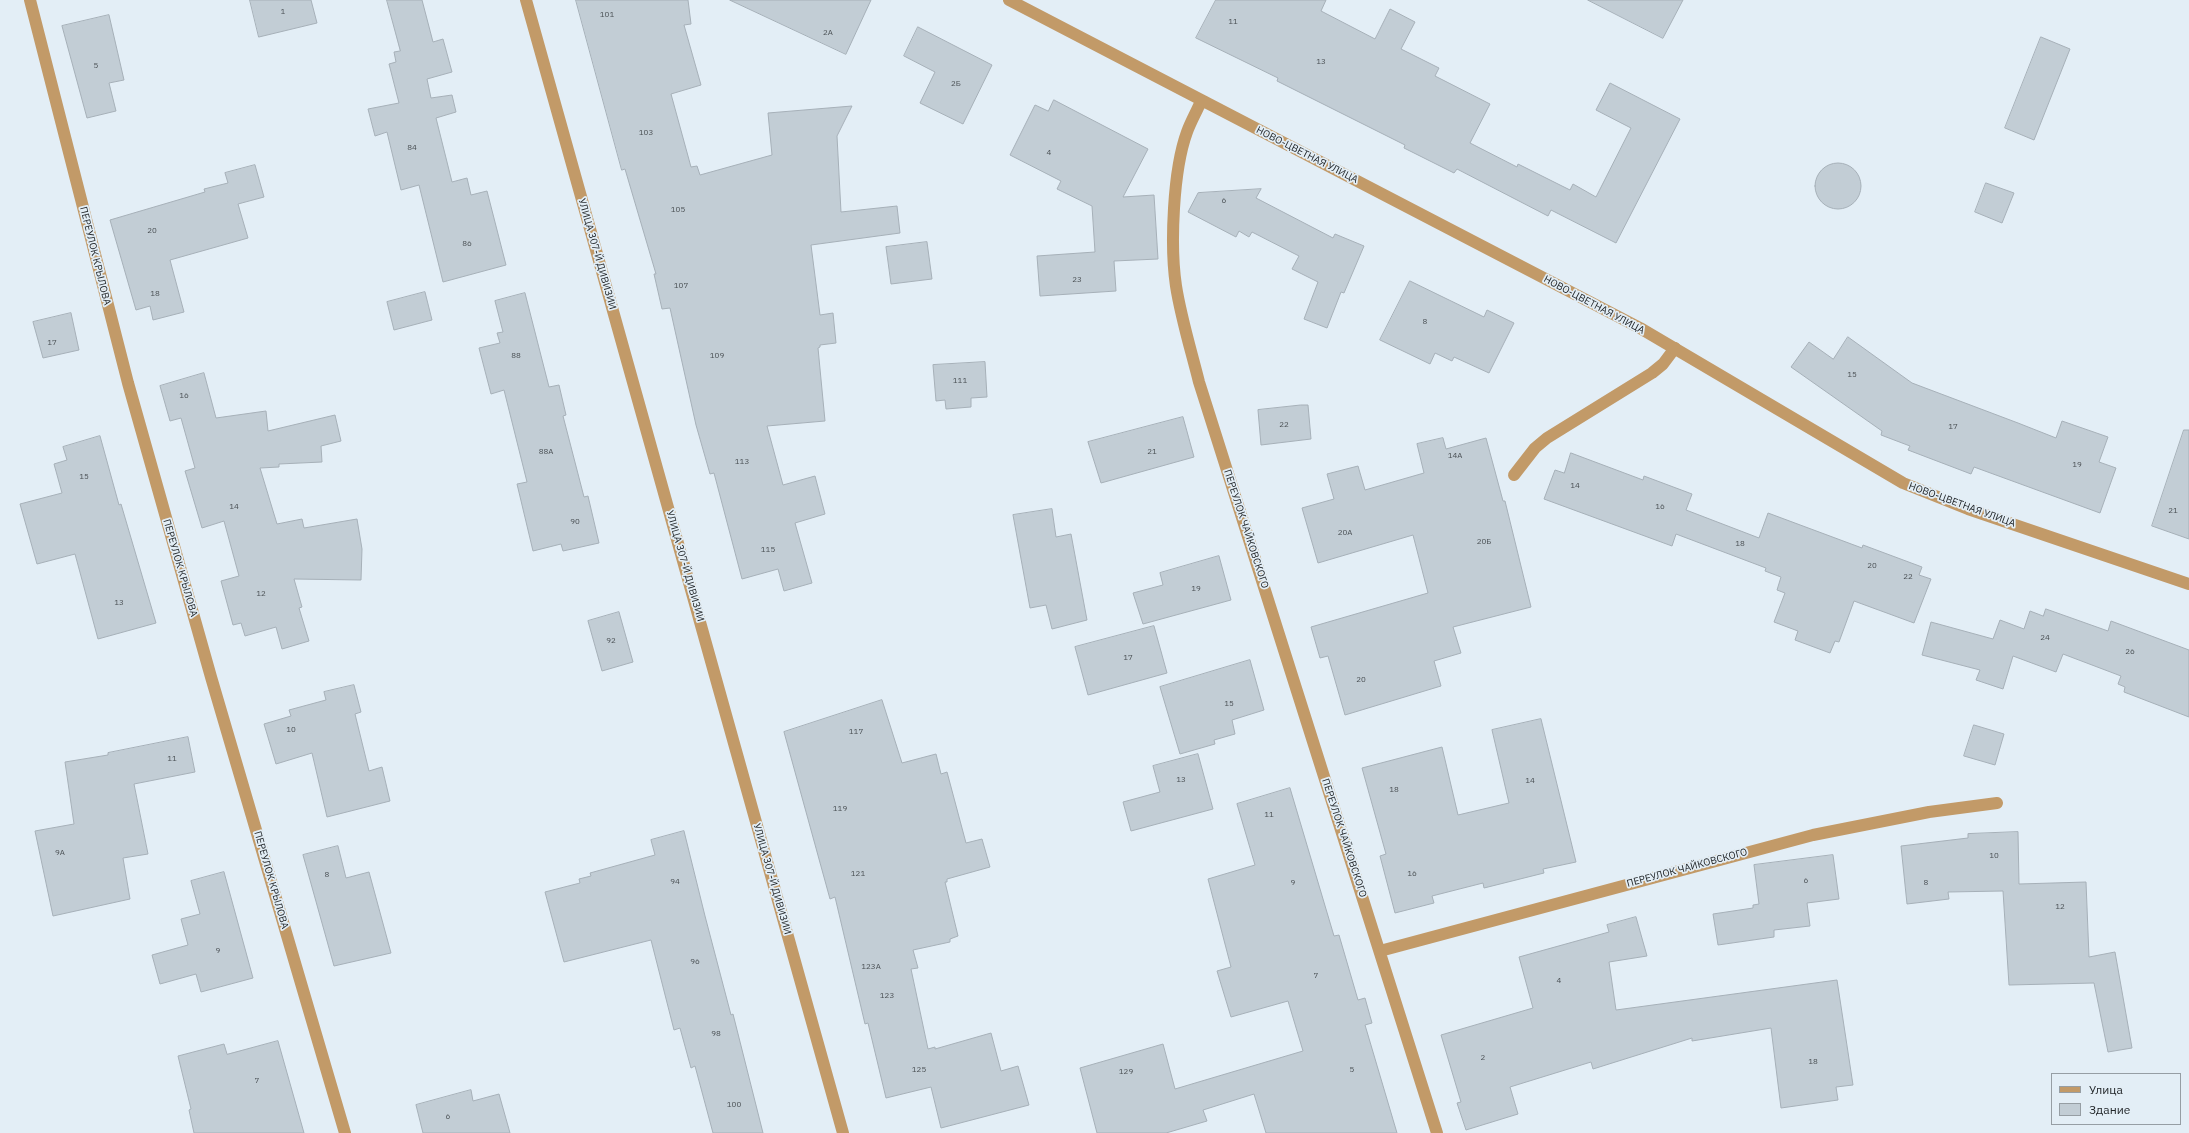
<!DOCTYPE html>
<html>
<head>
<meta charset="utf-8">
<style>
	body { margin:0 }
	#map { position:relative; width:2189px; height:1133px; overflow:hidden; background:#e3eef6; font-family:"IBM Plex Sans",sans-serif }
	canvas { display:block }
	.legend { position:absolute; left:2051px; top:1073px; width:130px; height:52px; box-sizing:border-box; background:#e3eef6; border:1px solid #969ea4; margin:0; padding:5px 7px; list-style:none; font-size:12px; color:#222629 }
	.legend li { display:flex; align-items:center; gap:8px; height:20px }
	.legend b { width:20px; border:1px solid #969ea4 }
</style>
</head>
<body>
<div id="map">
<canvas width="2189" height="1133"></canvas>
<ul class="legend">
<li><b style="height:5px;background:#c29a68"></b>Улица</li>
<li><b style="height:11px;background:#c2cdd5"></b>Здание</li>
</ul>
</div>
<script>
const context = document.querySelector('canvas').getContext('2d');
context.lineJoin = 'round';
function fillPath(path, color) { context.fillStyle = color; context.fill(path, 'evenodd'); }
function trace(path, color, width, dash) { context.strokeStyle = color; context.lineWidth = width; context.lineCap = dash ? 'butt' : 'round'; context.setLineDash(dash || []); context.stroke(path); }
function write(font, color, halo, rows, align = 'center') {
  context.font = font + ' "IBM Plex Sans",sans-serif'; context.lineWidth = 3.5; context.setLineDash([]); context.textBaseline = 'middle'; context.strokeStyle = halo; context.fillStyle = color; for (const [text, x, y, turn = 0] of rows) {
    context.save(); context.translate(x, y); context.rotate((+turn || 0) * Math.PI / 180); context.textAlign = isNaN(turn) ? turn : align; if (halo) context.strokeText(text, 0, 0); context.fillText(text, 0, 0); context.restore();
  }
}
const building = new Path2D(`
	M250,0H311L317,23L259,37Z
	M387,0H422L433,42L443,39L452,72L427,79L431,98L452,95L456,112L436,118L452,182L467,178L471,195L487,191L506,265L443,282L419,185L401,190L387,132L375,136L368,109L399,103L389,64L396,62L394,52L400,51Z
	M576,0H688L691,24L684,25L701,85L671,94L691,167L697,166L700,175L772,155L768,113L852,106L837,136L841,212L897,206L900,233L811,245L820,315L833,313L836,343L820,345V347L818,348L825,421L767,426L783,485L815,476L825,514L795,523L812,583L784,591L778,569L742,579L714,473L710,474L696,425L670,308L662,309L654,274H656L625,169L622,170Z
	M730,0H871L846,54Z
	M1216,0H1326L1321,11L1375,39L1390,9L1415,22L1401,49L1439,68L1435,76L1490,104L1470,143L1517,167L1518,164L1570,190L1573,184L1596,197L1631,128L1596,110L1610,83L1680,119L1616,243L1551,210L1548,216L1457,169L1454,173L1404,148L1405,145L1277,81L1278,78L1196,38Z
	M1588,0H1683L1663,38Z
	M109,15L124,80L109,83L116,111L87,118L62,26Z
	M918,27L992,65L963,124L920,103L935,72L904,56Z
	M2041,37L2070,49L2034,140L2005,128Z
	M1054,100L1148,149L1123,197L1154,195L1158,259L1114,261L1116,291L1040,296L1037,256L1095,252L1092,206L1057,189L1061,181L1010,155L1035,105L1048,111Z
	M1815 186a23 23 0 1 1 46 0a23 23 0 1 1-46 0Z
	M255,165L264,197L238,204L248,238L170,260L184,312L153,320L150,306L136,310L110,220L205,192L204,189L228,183L225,173Z
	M1986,183L2014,193L2002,223L1975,212Z
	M1261,189L1256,198L1333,238L1335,234L1364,246L1344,293L1341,292L1327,328L1304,319L1318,282L1292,269L1299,256L1252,232L1249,237L1239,231L1236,237L1188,212L1198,193Z
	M927,242L932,279L891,284L886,247Z
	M1410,281L1484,317L1487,310L1514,323L1489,373L1454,357L1452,361L1435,353L1430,364L1380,340Z
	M425,292L432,320L394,330L387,302Z
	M525,293L549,387L559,385L566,415L563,416L584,497L588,496L599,543L563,551L561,544L533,551L517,484L527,482L504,390L491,394L479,348L500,343L497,333L503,332L495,301Z
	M71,313L79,350L43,358L33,322Z
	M1848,337L1912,383L2018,423L2056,438L2062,421L2108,437L2099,462L2116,468L2100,513L1974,467L1971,474L1908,450L1910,446L1881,435L1882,431L1791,367L1809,342L1833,359Z
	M985,362L987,397L971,398V407L946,409L945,400L936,401L933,365Z
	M204,373L216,418L266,411L268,431L335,415L341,441L321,446L322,462L279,464V467L260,468L277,524L302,519L304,528L357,519L362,549L361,580L294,579L302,607L299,608L309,641L282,649L276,627L245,636L241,623L233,625L221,581L239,576L224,521L202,528L185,471L195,468L181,418L170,421L160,386Z
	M1301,405H1308L1311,439L1261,445L1258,410Z
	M1183,417L1194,457L1101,483L1088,442Z
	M2184,430H2189V539L2152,526Z
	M100,436L119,505L121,504L156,623L98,639L75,554L37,564L20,504L62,493L54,464L67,460L63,447Z
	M1443,438L1446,449L1486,438L1503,501H1505L1531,607L1453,627L1461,653L1434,661L1441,686L1345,715L1328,656L1320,658L1311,627L1428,593L1413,535L1318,563L1302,508L1334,499L1327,474L1358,466L1365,490L1424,473L1417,444Z
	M1571,453L1643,480L1644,476L1692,494L1686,510L1759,538L1768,513L1862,548L1863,545L1922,567L1919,575L1931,579L1914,623L1854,601L1839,642L1835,641L1830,653L1795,640L1798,631L1774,622L1785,593L1777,590L1781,577L1765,571L1766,568L1676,534L1672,546L1544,499L1555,470L1564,473Z
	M1052,509L1056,537L1071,534L1087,620L1052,629L1046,605L1030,608L1013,515Z
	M1219,556L1231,600L1143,624L1133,593L1163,585L1160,573Z
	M2046,609L2108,631L2111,621L2189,650V717L2124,692L2125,687L2118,684L2121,676L2063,654L2056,672L2013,656L2003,689L1976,680L1980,670L1922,655L1931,622L1993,639L2000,620L2024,629L2030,611L2043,616Z
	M619,612L633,662L602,671L588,621Z
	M1154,626L1167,673L1088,695L1075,647Z
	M1250,660L1264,710L1232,720L1235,734L1214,740L1215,744L1180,754L1160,687Z
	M354,685L361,712L355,714L369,771L382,767L390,801L327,817L312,753L276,764L264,724L291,716L289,710L326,700L324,692Z
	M882,700L902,763L936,754L941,774L947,772L966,843L982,839L990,867L947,879V882H945L958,936L950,939V942L913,950L918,968L911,969L928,1049L935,1047V1049L991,1033L1001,1071L1018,1066L1029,1105L941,1128L931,1087L886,1098L868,1023L865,1024L835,897L830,899L784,732Z
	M1541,719L1576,862L1543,869L1544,873L1484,888L1483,883L1432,896L1434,903L1395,913L1380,856L1386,854L1362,768L1442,747L1458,815L1509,803L1492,730Z
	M1974,725L2004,734L1995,765L1964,756Z
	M188,737L195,772L134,784L148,854L123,858L130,899L53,916L35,831L74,824L65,762L108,755V753Z
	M1198,754L1213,809L1131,831L1123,802L1160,792L1153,766Z
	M1290,788L1334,936L1339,935L1358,1000L1365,998L1372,1023L1365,1025L1397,1133H1266L1254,1094L1203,1110L1207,1121L1166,1133H1097L1080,1068L1163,1044L1175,1089L1303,1051L1288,1001L1231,1017L1217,971L1231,967L1208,879L1255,865L1237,804Z
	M684,831L705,916L731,1015L733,1014L763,1133H713L695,1066L691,1068L680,1028L674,1030L651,940L564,962L545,892L580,883L579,879L591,876L590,873L655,855L651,840Z
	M2018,832L2019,884L2086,882L2089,957L2115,952L2132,1048L2108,1052L2094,983L2009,985L2003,891L1948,892L1949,899L1907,904L1901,846L1968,838V834Z
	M338,846L346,878L369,872L391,953L334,966L303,855Z
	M1833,855L1839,899L1807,903L1810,926L1774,930V937L1718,945L1713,914L1753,908V905L1759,904L1754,865Z
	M224,872L253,978L201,992L196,974L160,984L152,955L188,945L181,919L200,914L191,881Z
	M1636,917L1647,956L1609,962L1616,1010L1837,980L1853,1085L1836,1087L1838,1100L1781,1108L1771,1028L1692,1041V1038L1593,1069L1591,1062L1510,1087L1518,1114L1466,1130L1457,1103L1461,1102L1441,1035L1533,1008L1519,957L1609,932L1607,925Z
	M278,1041L304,1133H194L189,1110L191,1109L178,1056L224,1044L227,1054Z
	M471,1090L473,1101L499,1094L510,1133H423L416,1105Z`);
fillPath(building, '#c2cdd5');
trace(building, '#a6b0b8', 1);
trace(new Path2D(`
	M1514,475L1535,448L1547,438L1652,373L1663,364L1675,348`), '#c29a68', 12);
trace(new Path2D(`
	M30,0L128,383L211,677L345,1133
	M526,0L843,1133
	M1009,0L1640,328L1903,483L1968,509L2189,584
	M1201,101C1197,111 1191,121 1187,132C1173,170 1170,246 1176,286C1181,318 1191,350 1199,382L1437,1133
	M1380,951L1813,835L1929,812L1997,803`), '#c29a68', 12);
write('8px', '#4a5054', null, [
	["1",283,12],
	["101",607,15],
	["11",1233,22],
	["2А",828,33],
	["13",1321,62],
	["5",96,66],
	["2Б",956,84],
	["103",646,133],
	["84",412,148],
	["4",1049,153],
	["6",1224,201],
	["105",678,210],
	["20",152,231],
	["86",467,244],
	["23",1077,280],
	["107",681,286],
	["18",155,294],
	["8",1425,322],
	["17",52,343],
	["88",516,356],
	["109",717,356],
	["15",1852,375],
	["111",960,381],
	["16",184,396],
	["22",1284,425],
	["17",1953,427],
	["88А",546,452],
	["21",1152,452],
	["14А",1455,456],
	["113",742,462],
	["19",2077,465],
	["15",84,477],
	["14",1575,486],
	["14",234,507],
	["16",1660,507],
	["21",2173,511],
	["90",575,522],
	["20А",1345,533],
	["20Б",1484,542],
	["18",1740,544],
	["115",768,550],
	["20",1872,566],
	["22",1908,577],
	["19",1196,589],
	["12",261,594],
	["13",119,603],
	["24",2045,638],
	["92",611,641],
	["26",2130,652],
	["17",1128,658],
	["20",1361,680],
	["15",1229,704],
	["10",291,730],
	["117",856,732],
	["11",172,759],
	["13",1181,780],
	["14",1530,781],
	["18",1394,790],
	["119",840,809],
	["11",1269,815],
	["9А",60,853],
	["10",1994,856],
	["121",858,874],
	["16",1412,874],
	["8",327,875],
	["6",1806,881],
	["94",675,882],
	["9",1293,883],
	["8",1926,883],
	["12",2060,907],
	["9",218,951],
	["96",695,962],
	["123А",871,967],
	["7",1316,976],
	["4",1559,981],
	["123",887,996],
	["98",716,1034],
	["2",1483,1058],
	["18",1813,1062],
	["125",919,1070],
	["5",1352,1070],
	["129",1126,1072],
	["7",257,1081],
	["100",734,1105],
	["6",448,1117]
]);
write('10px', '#222629', '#e3eef6', [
	["НОВО-ЦВЕТНАЯ УЛИЦА",1307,155,27],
	["УЛИЦА 307-Й ДИВИЗИИ",597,254,74],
	["ПЕРЕУЛОК КРЫЛОВА",95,256,76],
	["НОВО-ЦВЕТНАЯ УЛИЦА",1594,305,28],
	["НОВО-ЦВЕТНАЯ УЛИЦА",1962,505,20],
	["ПЕРЕУЛОК ЧАЙКОВСКОГО",1246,529,72],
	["УЛИЦА 307-Й ДИВИЗИИ",685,566,74],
	["ПЕРЕУЛОК КРЫЛОВА",180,568,74],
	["ПЕРЕУЛОК ЧАЙКОВСКОГО",1344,838,72],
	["ПЕРЕУЛОК ЧАЙКОВСКОГО",1687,868,-15],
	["УЛИЦА 307-Й ДИВИЗИИ",772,879,74],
	["ПЕРЕУЛОК КРЫЛОВА",271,880,74]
]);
</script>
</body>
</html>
